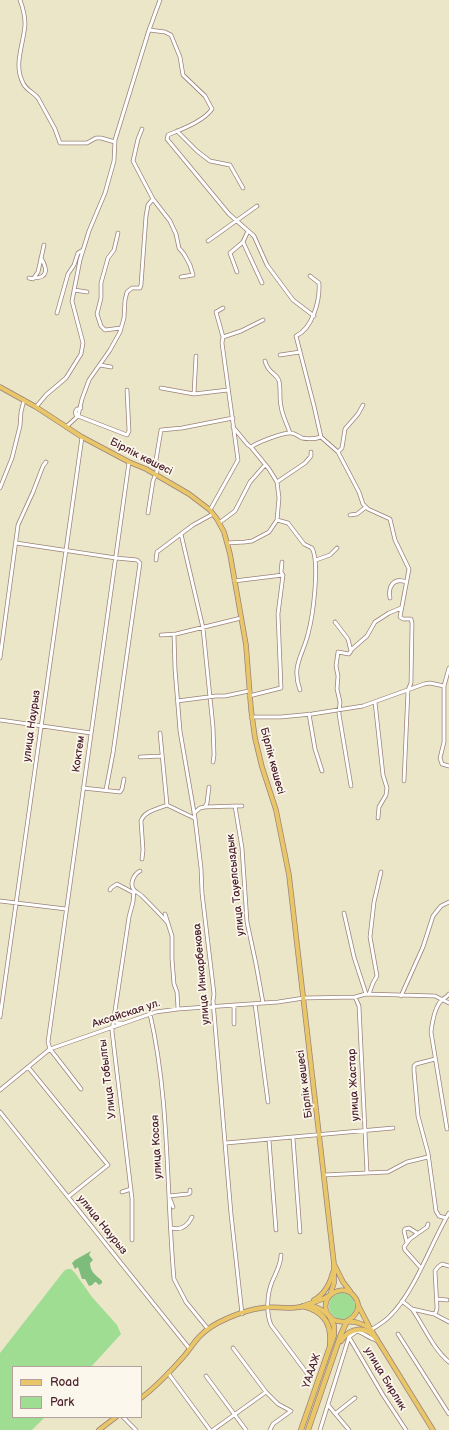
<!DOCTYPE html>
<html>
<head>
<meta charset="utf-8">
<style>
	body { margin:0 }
	#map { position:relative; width:449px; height:1430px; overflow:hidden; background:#ece6c8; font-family:"Balsamiq Sans",sans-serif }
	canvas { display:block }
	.legend { position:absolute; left:12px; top:1366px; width:130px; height:52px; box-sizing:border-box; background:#fbf7ec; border:1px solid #b4a19f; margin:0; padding:5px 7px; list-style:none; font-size:12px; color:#4a1f2b }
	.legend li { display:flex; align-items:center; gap:8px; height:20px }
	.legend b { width:20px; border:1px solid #b4a19f }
</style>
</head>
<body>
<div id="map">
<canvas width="449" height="1430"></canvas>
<ul class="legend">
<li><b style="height:5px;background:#e9c769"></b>Road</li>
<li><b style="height:11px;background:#9edd92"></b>Park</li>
</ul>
</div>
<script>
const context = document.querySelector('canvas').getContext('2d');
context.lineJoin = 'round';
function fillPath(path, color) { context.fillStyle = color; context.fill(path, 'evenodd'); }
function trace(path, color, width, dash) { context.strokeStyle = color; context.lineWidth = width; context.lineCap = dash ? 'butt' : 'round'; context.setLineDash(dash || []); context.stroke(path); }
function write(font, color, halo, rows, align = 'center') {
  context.font = font + ' "Balsamiq Sans",sans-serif'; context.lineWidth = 3.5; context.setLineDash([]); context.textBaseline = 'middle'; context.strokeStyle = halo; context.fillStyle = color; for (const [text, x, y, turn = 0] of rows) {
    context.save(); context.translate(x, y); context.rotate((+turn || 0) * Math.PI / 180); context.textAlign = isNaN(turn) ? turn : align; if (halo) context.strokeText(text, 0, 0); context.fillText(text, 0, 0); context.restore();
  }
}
fillPath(new Path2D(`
	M67,1269H71L75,1273L92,1297L117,1325L121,1334L91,1367H13V1417H45L32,1430H0V1353L64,1271Z
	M329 1306a13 13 0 1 1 26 0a13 13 0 1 1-26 0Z`), '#9edd92');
fillPath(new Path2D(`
	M91,1251L89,1255L93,1260L90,1263C90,1272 96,1275 102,1281V1283L99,1285L96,1282H95L92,1285L89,1286L85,1279H82L78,1267L75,1269L72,1263L75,1260Z`), '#7ebc7c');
const minor = new Path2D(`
	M20,0C23,8 25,16 25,24C24,44 13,64 23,83C26,90 33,92 38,98L55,129L60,143H87L96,138H101L115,142
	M149,30L165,32L171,35L180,57L183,75L205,96L212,109C204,121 182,129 168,135L167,139L229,214L254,236L267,265L293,300L314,316
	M177,131L197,151L210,161L230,165L243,188
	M153,199L170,221L176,234L179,248L184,254L190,265L193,275L181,277
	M118,233L114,250L108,258L101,283V298L97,314L101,326L105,330L121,328
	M208,241L257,206
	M243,242L262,283
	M237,272L230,253L243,242L248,231
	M310,276L319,283C320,300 313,328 296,336L314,406L321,437L338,452L359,492L363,504L368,509L390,519L395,540L409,569L400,617L403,619H411L412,623L411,683L408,690L404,781
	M29,278L33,279L38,272L44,245
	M34,278C49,278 47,268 41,258
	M74,290L87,292
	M57,313L68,274L74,265L78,253L83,250
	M223,337L241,331L263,320
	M280,355L300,352
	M265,361C268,374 277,373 279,381C281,389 279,398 281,406C282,415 287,424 290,433
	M100,365L111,367
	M161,388L194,394L228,390
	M194,394L196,356
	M36,407L46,395L66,378L81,354L83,343L72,301L80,260L89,231L105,193L114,161L115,140L149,30L160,0
	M78,416L127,435L129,431L127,390
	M77,417C75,414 75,411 77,409L81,408
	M66,427L78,416L82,399L89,380L110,350L120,332L124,318L125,300L127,292L132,288H140L141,285L146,216L148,205L153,199L133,161L138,139L142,129
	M251,447C258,442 282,433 290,433C296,433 297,436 302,438C307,439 315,439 321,437
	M338,452L342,448L345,429L358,414L363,405
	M277,482L305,463L311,456V452
	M0,488L12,458L20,426L21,412L24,400
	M210,510L238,460L222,343L223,337L216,312L223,308
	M148,513L153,481L157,471L156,460L161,430L182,428L233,418
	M350,515L357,514L366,507
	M277,520L288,523L304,544L312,548C320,563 313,616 308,634C303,655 291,666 300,690
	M219,523L235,511L250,482L265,465
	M181,534L203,628L213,727L214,755L213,762
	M16,543L116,558L137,560L140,563L113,753L106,790
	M227,543L245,542L252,541L269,532L277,520L279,498L277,482L269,469L251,447L248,445L233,427
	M156,560L157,552L193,525L213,514
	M316,560L330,555L337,548
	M282,562L281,572L283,575
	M234,581L283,575L278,614L281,688L249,696
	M390,598C388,587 393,577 406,582
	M335,622L348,639L351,651L349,654L338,652L336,666L338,676L337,689L340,702L339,714L351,786
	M174,634L175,669L180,731L195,818L201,868L202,893L214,994L213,1001L231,1214L242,1314
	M161,635L176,634L241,618
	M351,650L367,636L375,622L389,613L401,608
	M0,658L18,525L33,492L43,466L46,462
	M449,668L444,686V742L440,758L442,764L449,766
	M177,701L216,696H225L249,691
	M375,702L383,775L387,788L386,795L379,807L378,818
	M309,714L315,749L322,771
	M251,717H281L312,714L363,706L424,684L430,683L444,686
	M0,720L91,733
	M160,733L167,805
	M140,757L162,756
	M83,788L120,792L122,789L124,779
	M235,806H242
	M205,807L207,803L209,787
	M194,813L200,808L205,807L235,806L242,848L247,922L256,964L263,1003
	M142,859L143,850L141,821C144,811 158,809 167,805L194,818
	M140,871C134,874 129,884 134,890C136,892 140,894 142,896C150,904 159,913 167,922
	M110,890L111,888L117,884L134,893
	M0,901L66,909
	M344,913L354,957L366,994
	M165,914L172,936V959L174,984L177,992L178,1009
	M369,994L373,983L377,976L370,937L374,902L381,872
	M401,996L423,947L433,916L441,906L449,902
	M355,997L359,1006L367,1173
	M255,1004L268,1102
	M234,1005V1024
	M150,1014C170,1101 166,1191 174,1279L186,1302L208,1329
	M0,1017L82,437
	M114,1019L117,1023H123
	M435,1059L416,1064L414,1066V1071L418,1116L428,1153L436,1211L439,1216L446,1218
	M28,1067L108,1165L68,1197
	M81,1089L50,1049L48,1042L129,462
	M0,1090L50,1049L156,1012L178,1009L278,1002L304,998L355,997L366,994L435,996L449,1003
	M0,1112L189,1348
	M447,1129L431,1032C432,1024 435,1006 442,1000C444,998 447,997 449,994
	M293,1138L300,1232
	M269,1140L276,1230
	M226,1143L393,1128
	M324,1175L388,1172L407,1162L428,1157
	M122,1192L131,1189
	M169,1196L188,1194L190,1193V1190
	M170,1199L173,1207
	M172,1228C182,1231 188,1225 192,1217
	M132,1240V1199L112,1031L129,917L133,902L134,890
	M407,1243L404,1231L405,1229L409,1228L417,1233
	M281,1255C281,1265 276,1272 272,1282C267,1294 266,1313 271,1325L309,1376
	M421,1268L405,1250L404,1247L410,1239L427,1227L428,1224
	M437,1299L447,1300
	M402,1301L412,1309L434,1314L449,1322
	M412,1309C424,1326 433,1349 449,1362
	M434,1314L436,1312L437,1308L435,1271L438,1267L442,1264L449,1266
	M371,1330C377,1326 384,1322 389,1317C415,1292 430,1245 449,1213
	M398,1334L449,1414
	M349,1337L383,1395L406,1430
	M233,1348L266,1392L278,1404L291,1411L273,1424L270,1430
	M168,1373L210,1430
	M206,1376L246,1430
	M328,1405L349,1430
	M336,1413L355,1398
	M123,1417L136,1430
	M213,1430L266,1392
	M320,1430L349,1337L357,1331C365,1333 369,1339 377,1340`);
const major = new Path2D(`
	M0,387L36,407L82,437L129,462L146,469L189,494L210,510L217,519L224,532L230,554L246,645L251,709L255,738L262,767L276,810L289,875L334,1264V1283L330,1295L323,1299L303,1306
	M335,1266L343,1282L350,1291
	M314,1300C325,1294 330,1284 333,1272
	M358,1305L370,1328L433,1430
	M347,1321C357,1316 362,1305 354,1296C344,1283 322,1294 326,1310C331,1325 344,1321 355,1322C361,1323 365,1326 370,1328
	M141,1398C157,1386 171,1371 185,1355C190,1349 194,1342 200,1336C213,1322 242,1311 261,1308C270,1306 279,1308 288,1308C307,1308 312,1300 328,1315
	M99,1430L116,1417`);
const highway = new Path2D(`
	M303,1306C323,1311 332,1323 330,1344
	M341,1341C350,1327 367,1325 377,1340
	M301,1430L334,1335V1326L330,1317
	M308,1430L341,1334L347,1321`);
trace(minor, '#9b827a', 4.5);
trace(major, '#9b827a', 5.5);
trace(highway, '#9b827a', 6);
trace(minor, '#fff', 3);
trace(major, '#e9c769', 4);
trace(highway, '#e9c769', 4.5);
write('11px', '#4a1f2b', '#fbf7ec', [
	["Бірлік көшесі",141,457,27],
	["улица Наурыз",32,726,-82],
	["Коктем",79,754,-82],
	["Бірлік көшесі",272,761,75],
	["улица Тауелсыздык",236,885,-96],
	["улица Инкарбекова",202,974,-95],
	["Аксайская ул.",126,1014,-18],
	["Улица Тобылгы",108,1079,-97],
	["Бірлік көшесі",305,1084,-97],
	["улица Жастар",354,1085,-93],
	["улица Косая",157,1147,-93],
	["улица Наурыз",102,1225,51],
	["ҮАААЖ",312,1371,-71],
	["улица Бирлик",385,1379,59]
]);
</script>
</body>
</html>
